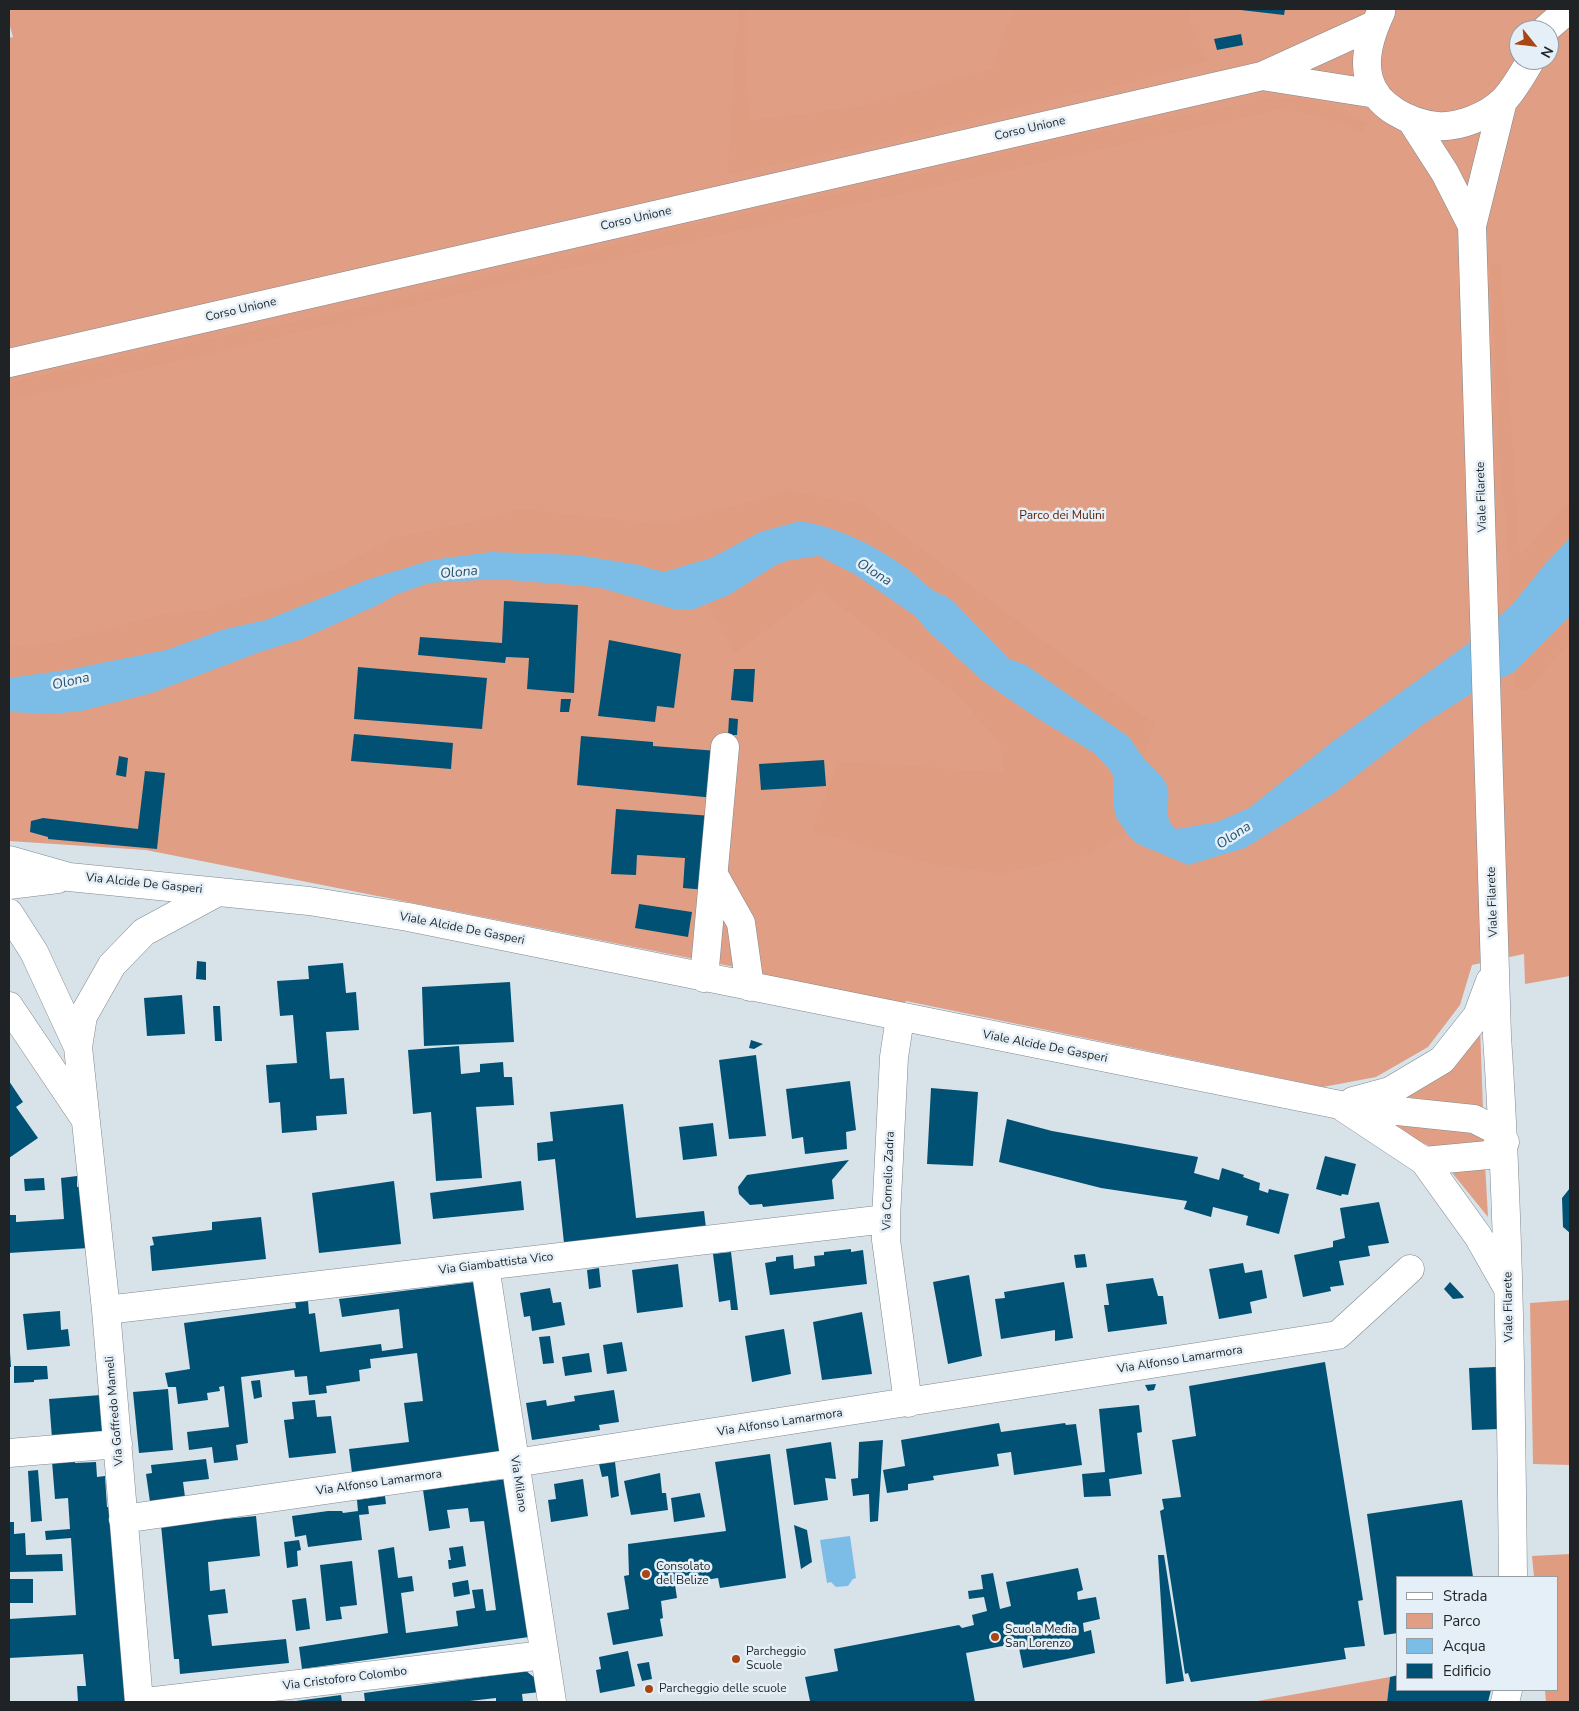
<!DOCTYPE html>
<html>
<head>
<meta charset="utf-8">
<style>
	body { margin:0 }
	#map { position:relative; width:1579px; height:1711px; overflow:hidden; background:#d8e2e9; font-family:"Nunito Sans",sans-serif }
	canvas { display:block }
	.frame { position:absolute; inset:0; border:10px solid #1f2325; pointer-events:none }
	.legend { position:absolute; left:1396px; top:1576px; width:162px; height:115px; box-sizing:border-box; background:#e5eff7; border:1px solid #969da3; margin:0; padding:6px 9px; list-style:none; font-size:15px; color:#1f2325 }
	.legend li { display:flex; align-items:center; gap:10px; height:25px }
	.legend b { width:25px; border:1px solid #969da3 }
	.north { position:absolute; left:1509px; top:20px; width:50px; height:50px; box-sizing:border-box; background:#e5eff7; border:1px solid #969da3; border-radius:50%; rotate:119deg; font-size:14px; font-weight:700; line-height:20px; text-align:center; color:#1f2325 }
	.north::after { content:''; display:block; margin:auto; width:18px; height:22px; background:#aa4514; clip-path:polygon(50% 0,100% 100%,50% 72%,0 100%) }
</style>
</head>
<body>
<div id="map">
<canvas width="1579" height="1711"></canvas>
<div class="frame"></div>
<ul class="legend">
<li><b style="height:6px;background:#fff"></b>Strada</li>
<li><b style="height:14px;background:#e09f84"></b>Parco</li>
<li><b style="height:14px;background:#7bbde7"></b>Acqua</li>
<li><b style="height:14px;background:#015175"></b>Edificio</li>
</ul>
<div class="north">N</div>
</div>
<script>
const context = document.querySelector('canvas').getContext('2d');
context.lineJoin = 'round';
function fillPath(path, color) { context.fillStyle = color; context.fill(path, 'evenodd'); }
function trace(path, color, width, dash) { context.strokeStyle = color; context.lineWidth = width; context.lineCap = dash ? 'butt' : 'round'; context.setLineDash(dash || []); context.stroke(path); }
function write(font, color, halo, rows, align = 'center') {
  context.font = font + ' "Nunito Sans",sans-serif'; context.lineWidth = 5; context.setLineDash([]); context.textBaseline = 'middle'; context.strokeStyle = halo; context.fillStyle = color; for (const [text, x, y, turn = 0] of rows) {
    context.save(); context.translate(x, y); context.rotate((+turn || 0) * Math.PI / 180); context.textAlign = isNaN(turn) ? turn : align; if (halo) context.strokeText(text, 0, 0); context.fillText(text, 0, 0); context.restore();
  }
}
fillPath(new Path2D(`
	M9,9H1570V976L1525,984L1524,954L1472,965L1460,1005L1428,1047L1376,1077L1323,1087L906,1001L902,1006L762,976L760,972L146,850L9,841V38L13,37L9,23ZM1519,30H1549V60H1519Z
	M1480,1026L1483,1111L1450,1103L1390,1095Z
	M1372,1117L1487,1136V1141L1452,1149L1429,1146Z
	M1485,1163L1488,1217L1449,1169Z
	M1570,1300V1465L1533,1464L1530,1303Z
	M1390,1677L1387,1702H1252Z`), '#e09f84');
fillPath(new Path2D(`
	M738,9H748L747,85L751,120L851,108L992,69L1013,9H1189L1191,24L1208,61L1113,87L1055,98L892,140L727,175Z
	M1274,97C1312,98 1335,105 1368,124L1362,132L1314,114L1277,110L546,274L9,401V383L148,351L372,305L701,223L861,188L1064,139Z
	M1490,263L1501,265L1520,555L1570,500V538L1545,564L1512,605L1499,447Z
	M789,491L861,503L1155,724L1131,790L1133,830L1089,854L1001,874L919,862L812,831L838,761L1003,772L1000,743L954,692L872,631L820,590L734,654L704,597L808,550L888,587L1024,701L1048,669L1041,676L1022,663L1009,659L944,593L934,591L908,569L874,547L843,531L800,521L794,522L760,532L711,558L658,572L639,565L577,555L522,552L432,560L369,579L266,620L225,629L166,650L67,670L9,678V647L68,640L161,614L210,609L335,569L392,538L492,517L520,509L665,524Z
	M1570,616V643L1550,664L1535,685L1528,690L1515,688L1514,672Z
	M1570,1554V1702H1546L1545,1690H1558V1577H1534L1532,1556Z`), '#e09c81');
fillPath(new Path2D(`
	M800,521C841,528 876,546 909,570C917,576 925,585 933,590C940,595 946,595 953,601L1009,659L1026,665L1129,737C1133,742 1136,748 1140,753C1148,766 1161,771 1167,786C1172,800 1161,820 1177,829L1217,822L1249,808L1332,742L1466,645L1512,605L1545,564L1570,538V616L1514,672L1474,692L1422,725L1334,793L1245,848L1188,865L1138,844L1129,836L1117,819L1113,806L1114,778L1110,770L1094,753L1037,718L984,682L929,632L915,616L856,575L819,556L790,560L776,565L729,595L694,609L677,610L601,588L584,586L496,579L429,583L395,595L380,604L302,639L260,652L152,693L81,711L52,714L9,712V678L67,670L166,650L225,629L266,620L369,579L432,560L491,552L577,555L639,565L663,572L711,558L760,532Z
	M850,1536L856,1578L853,1579L848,1586L836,1587L831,1582L827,1583L820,1540Z`), '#7bbde7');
fillPath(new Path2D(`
	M1232,9H1285L1284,15Z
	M1241,34L1243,45L1217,50L1214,39Z
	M504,601L578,605L574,693L527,689L529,658L506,657L505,663L418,655L420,637L502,643Z
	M609,640L681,654L674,708L657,706L655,722L598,716Z
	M358,667L487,678L482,729L354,719Z
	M734,669H755L753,702L731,700Z
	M561,699H571L569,712H560Z
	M729,718L738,719L737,735H728Z
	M354,734L453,743L451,769L351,761Z
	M581,736L653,742V746L718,751L715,798L577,785Z
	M119,756L128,758L126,777L116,775Z
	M824,760L826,786L761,790L759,764Z
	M145,771L165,773L157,849L48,839V837L30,832L31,821L43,818L138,829Z
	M616,809L712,816L707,890L683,888L685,858L637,855L636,875L611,874Z
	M639,904L692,912L688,937L635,928Z
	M197,961L206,962V980L196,979Z
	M343,963L346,993L356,992L359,1030L326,1032L330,1079L344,1078L347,1114L316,1116L317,1130L282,1133L280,1102L269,1103L266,1065L297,1063L293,1015L280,1016L277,981L309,979L308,966Z
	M510,982L514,1042L424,1046L422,987Z
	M182,995L185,1034L147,1036L144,998Z
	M213,1006H220L222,1041H215Z
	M751,1040L763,1044L754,1049L749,1048Z
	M459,1046L461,1074L480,1072V1064L503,1062L504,1077H512L514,1105L476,1107L482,1178L436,1181L431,1112L413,1114L408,1050Z
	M756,1055L766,1136L729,1139L719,1060Z
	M9,1081L23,1102L16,1107L38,1138L9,1158Z
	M850,1081L856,1130L846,1132L847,1149L805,1154L803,1137L792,1139L786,1089Z
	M931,1088L978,1092L973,1166L927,1164Z
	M623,1104L636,1218L704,1211L706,1228L564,1243L555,1159L538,1161L537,1143L553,1141L550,1112Z
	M1007,1119L1052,1131L1198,1157L1194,1173L1219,1180L1222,1168L1244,1175L1243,1177L1260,1183L1259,1190L1268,1193L1269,1189L1289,1194L1279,1234L1246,1225L1248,1216L1213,1207L1211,1217L1184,1209L1187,1201L1101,1188L999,1162Z
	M713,1123L717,1156L683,1160L679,1127Z
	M1325,1156L1356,1164L1348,1195L1342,1194L1341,1196L1316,1189Z
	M849,1160L832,1180L834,1199L763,1207L762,1204L750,1205L739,1194L738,1187L747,1175Z
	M77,1176V1187L85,1186L89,1248L9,1253V1215H16V1222L64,1219L61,1178Z
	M44,1178L45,1190L25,1191L24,1179Z
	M394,1181L401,1244L319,1253L312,1193Z
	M521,1181L524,1210L433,1219L430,1193Z
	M1570,1188V1233L1563,1227L1562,1198Z
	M1379,1202L1389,1243L1368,1246L1370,1256L1339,1261L1344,1285L1330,1287L1331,1291L1303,1297L1294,1255L1333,1247V1241L1345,1238L1340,1208Z
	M261,1217L266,1259L152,1271L150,1246L154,1245L152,1237L212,1230V1222Z
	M851,1249V1252L863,1250L867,1284L770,1295L765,1263L776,1261V1257L793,1255L794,1269L815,1266L814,1256L824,1255V1252Z
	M731,1252L738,1310H731L730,1300L719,1302L713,1254Z
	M1085,1254L1087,1267L1076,1268L1074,1255Z
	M1243,1263L1245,1273L1262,1270L1267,1298L1250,1302L1252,1313L1219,1319L1209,1269Z
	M678,1264L683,1307L637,1313L632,1270Z
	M599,1268L601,1287L589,1289L587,1270Z
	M969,1275L982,1356L948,1364L933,1282Z
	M1153,1278L1158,1296H1163L1167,1324L1108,1332L1104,1305H1109L1106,1284Z
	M474,1282L496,1431H498L501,1452L352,1473L349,1449L409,1442L404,1403L423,1401L417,1353L370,1359L371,1368L359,1370L360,1381L326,1386L327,1393L309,1395L307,1376L295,1377L294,1370L241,1377L248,1443L236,1445L238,1460L214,1463L212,1447L189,1450L187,1432L229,1427L224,1386L219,1387L220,1391L207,1393L208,1400L178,1404L176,1387H168L165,1373L190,1369L184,1323L296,1308L295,1302L308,1301L309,1314L315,1313L320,1352L381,1344L382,1351L403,1348L399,1309L342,1317L339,1299Z
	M1064,1282L1073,1338L1055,1341V1330L1001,1339L995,1299L1005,1298L1004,1292Z
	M1450,1282L1464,1297L1463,1298L1453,1299L1444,1289Z
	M550,1288L553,1303L561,1302L565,1325L532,1331L530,1316L524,1317L520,1293Z
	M60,1311L61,1330L68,1329L70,1346L27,1350L23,1314Z
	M862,1312L872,1374L822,1380L813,1322Z
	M784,1329L791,1374L752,1382L745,1336Z
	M550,1336L554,1363L543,1364L539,1337Z
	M622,1342L627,1371L607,1374L603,1345Z
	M9,1352H10L11,1367H9Z
	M589,1353L592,1372L565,1376L562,1357Z
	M1325,1362L1363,1600L1358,1601L1365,1646L1344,1648L1346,1659L1191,1682L1188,1673L1185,1674L1160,1511L1164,1509L1162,1499L1181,1497L1172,1440L1196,1436L1189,1386Z
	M14,1366H47L48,1379L34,1380V1382L14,1383Z
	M1496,1367L1499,1429L1472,1430L1469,1368Z
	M260,1380L262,1397L254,1399L251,1381Z
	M1156,1384L1154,1390L1148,1391L1145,1385Z
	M168,1389L173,1450L139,1453L133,1392Z
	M614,1390L619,1422L599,1425L600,1430L532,1440L526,1403L546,1400L547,1406L575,1401L574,1396Z
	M101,1395L104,1433L52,1438L49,1399Z
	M315,1400L317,1417L331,1416L336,1453L289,1458L284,1420L294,1419L292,1402Z
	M1139,1405L1142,1432L1137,1433L1142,1474L1109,1479L1111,1496L1084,1497L1082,1474L1105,1472L1099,1409Z
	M999,1423L1001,1432L1065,1423L1066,1425L1076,1424L1082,1465L1014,1475L1011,1452L997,1454L999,1466L933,1476L934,1480L908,1484V1490L887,1493L883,1470L905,1466L901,1440Z
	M883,1440L878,1521L870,1522L869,1494L853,1496L851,1479L858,1478L859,1442Z
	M831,1442L836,1479L825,1478L828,1500L794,1505L786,1449Z
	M770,1454L786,1578L720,1588L718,1578L675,1585L677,1598L661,1601L663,1618L660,1619L663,1636L613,1645L607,1613L629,1609L624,1576L629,1575L628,1544L726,1531L715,1462Z
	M75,1459V1463L96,1462L97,1477L105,1476L107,1507H112L126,1702H78L77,1686H86L83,1654L9,1658V1619L76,1615L71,1538L46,1540L45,1531L70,1529L68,1498L55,1499L52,1461Z
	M206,1459L209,1479L183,1482L185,1497L150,1502L146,1474L152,1473L151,1465Z
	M615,1462L619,1496L611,1498L608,1476L602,1477L599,1464Z
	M38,1470L42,1521L31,1522L28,1471Z
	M660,1473L662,1493H666L668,1510L631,1515L624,1481Z
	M507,1479L529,1637L302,1669L299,1647L388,1633L378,1550L394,1547L398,1578L412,1576L414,1591L401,1593L406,1633L458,1626L456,1611L475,1608L472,1590L483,1589L486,1611L496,1610L484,1521L470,1522L468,1508L447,1510L450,1528L429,1531L423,1490Z
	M583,1479L588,1516L551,1522L548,1500L556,1499L554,1484Z
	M700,1493L705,1517L674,1522L671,1498Z
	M385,1496L386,1504L368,1506L369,1514L359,1515L362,1540L308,1547L306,1535L295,1537L292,1516L328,1511H342L343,1513L358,1511L357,1500Z
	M1462,1500L1473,1577H1398V1633L1384,1635L1367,1514Z
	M256,1516L260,1556L208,1562L210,1591L225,1589L228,1613L208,1615L212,1646L286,1639L289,1663L180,1674L179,1659H174L161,1525Z
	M9,1522H14V1534L25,1533L26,1555L62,1554L63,1571L9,1572Z
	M794,1525L807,1530L812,1562L801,1569Z
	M299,1540L301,1550L297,1551L298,1566L287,1568L284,1542Z
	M463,1546L466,1566L449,1569L448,1560H451L449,1548Z
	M1158,1555H1164L1184,1681L1166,1684Z
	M352,1561L357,1605L340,1607L342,1619L326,1621L320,1565Z
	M1078,1568L1083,1590L1077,1592L1078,1600L1096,1597L1100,1619L1083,1623L1084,1632L1091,1630L1095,1653L1023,1668L1018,1643L966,1653L975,1702L810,1701L805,1677L838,1671L834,1649L959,1625L962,1628L974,1625L972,1615L987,1611L984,1597L969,1599L968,1591L983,1589L981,1575L993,1573L1000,1609L1011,1606L1006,1582Z
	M9,1579H33V1603H9Z
	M468,1580L470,1594L454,1597L452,1583Z
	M306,1598L310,1629L296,1631L292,1600Z
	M628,1651L635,1686L600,1693L596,1670L601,1669L599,1657Z
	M649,1662L652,1679L642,1681L637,1664Z
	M526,1671L539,1681L540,1692L522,1694L523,1702H496V1698L461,1702H365L364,1693Z
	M1398,1675V1690H1491L1488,1702H1387L1390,1677Z
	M341,1695L342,1702H296V1701Z`), '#015175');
const minor = new Path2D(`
	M1381,12C1372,31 1363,58 1369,79C1376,107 1410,123 1437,126C1458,128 1488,116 1503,101C1514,90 1523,73 1531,60
	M1546,29L1569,9
	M1262,76L1376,94
	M1503,101L1472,226L1497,1036C1509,1216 1511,1397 1513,1577
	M1411,120L1445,173L1472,226
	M9,363L1262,76L1374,25
	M9,860L69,877L309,901L408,917L1340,1105L1474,1119L1492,1128L1505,1142
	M714,875L741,923L750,987
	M9,885L58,879
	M9,913L34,952L78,1047L106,1310L139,1702
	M704,978L725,747
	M9,1006L83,1116
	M900,1018L894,1057L886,1219V1240L908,1403
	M78,1047L83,1016L112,965L144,932L218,892
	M1353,1101L1390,1091L1442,1060L1477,1016L1490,981
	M1344,1108L1424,1161L1478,1236L1507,1287
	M1424,1161L1488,1155L1505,1142
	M485,1266L552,1702
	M106,1310L886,1219
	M9,1453L118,1444
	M123,1519L515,1463L1338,1335L1410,1269
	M146,1702L544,1655
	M1505,1702L1508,1690`);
trace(minor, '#7f888f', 29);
trace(minor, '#fff', 28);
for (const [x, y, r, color] of [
	[646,1574,5,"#aa4514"],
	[995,1637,5,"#aa4514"],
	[736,1659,5,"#aa4514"],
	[649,1689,5,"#aa4514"]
]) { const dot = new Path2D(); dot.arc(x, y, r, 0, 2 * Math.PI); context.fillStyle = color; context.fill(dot); trace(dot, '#e5eff7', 2); }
write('12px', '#1f2325', '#e5eff7', [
	["Corso Unione",1030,129,-13],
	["Corso Unione",636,219,-13],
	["Corso Unione",241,310,-13],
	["Viale Filarete",1482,497,-92],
	["Via Alcide De Gasperi",144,884,6],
	["Viale Filarete",1493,902,-92],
	["Viale Alcide De Gasperi",462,929,11],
	["Viale Alcide De Gasperi",1045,1047,11],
	["Via Cornelio Zadra",889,1181,-88],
	["Via Giambattista Vico",496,1264,-7],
	["Viale Filarete",1509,1307,-91],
	["Via Alfonso Lamarmora",1180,1360,-9],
	["Via Goffredo Mameli",115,1411,-95],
	["Via Alfonso Lamarmora",780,1423,-9],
	["Via Alfonso Lamarmora",379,1483,-8],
	["Via Milano",518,1484,81],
	["Via Cristoforo Colombo",345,1679,-7]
]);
write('12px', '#581c00', '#e5eff7', [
	["Parco dei Mulini",1062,516]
]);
write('12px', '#1f2325', '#e5eff7', [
	["Consolato",656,1567],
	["del Belize",656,1581],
	["Scuola Media",1005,1630],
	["San Lorenzo",1005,1644],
	["Parcheggio",746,1652],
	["Scuole",746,1666],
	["Parcheggio delle scuole",659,1689]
], 'left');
write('italic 14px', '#235572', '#e5eff7', [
	["Olona",459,573,-5],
	["Olona",874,573,32],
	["Olona",71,682,-13],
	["Olona",1234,836,-33]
]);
</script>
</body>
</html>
